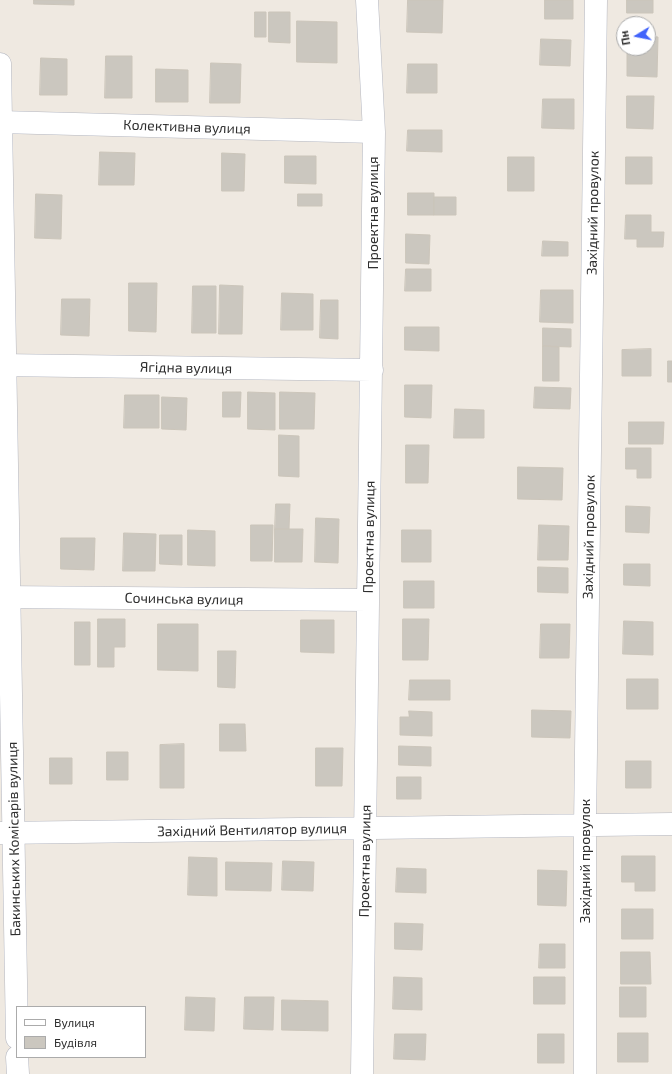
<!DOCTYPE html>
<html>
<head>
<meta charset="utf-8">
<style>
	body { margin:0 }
	#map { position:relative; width:672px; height:1074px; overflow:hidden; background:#efe9e1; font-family:"Exo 2",sans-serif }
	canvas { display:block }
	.legend { position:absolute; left:16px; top:1006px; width:130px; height:52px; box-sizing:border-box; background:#fff; border:1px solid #ababab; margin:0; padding:5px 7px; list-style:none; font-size:12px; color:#2e2e2e }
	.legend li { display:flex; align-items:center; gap:8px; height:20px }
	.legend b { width:20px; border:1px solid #ababab }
	.north { position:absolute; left:616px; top:16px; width:40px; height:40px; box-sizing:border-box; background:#fff; border:1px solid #ababab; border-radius:50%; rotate:260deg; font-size:11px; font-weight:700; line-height:16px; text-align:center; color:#2e2e2e }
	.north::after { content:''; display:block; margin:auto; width:14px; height:18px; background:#4264fb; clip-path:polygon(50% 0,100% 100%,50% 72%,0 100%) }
</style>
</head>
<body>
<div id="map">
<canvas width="672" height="1074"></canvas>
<ul class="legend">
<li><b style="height:5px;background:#fff"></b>Вулиця</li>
<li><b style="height:11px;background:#cbc7bf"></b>Будівля</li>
</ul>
<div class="north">Пн</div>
</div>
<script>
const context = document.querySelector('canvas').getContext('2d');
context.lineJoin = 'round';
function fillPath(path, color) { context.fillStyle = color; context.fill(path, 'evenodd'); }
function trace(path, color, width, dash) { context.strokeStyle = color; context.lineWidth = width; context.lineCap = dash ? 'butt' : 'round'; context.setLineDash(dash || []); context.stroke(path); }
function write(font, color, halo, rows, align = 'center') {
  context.font = font + ' "Exo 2",sans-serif'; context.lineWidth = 3.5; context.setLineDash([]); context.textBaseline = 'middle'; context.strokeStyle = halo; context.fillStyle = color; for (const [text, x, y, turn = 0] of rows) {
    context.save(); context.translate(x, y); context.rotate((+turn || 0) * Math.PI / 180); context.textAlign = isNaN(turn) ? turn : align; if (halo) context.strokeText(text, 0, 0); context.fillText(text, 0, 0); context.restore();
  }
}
const building = new Path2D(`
	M34,0H74V5L34,4Z
	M408,0H443L442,33L407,32Z
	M545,0H573V19H545Z
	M627,0H653V13H627Z
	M255,12H266V37H255Z
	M269,12H290V43L269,42Z
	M297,21L337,22V63L297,62Z
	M648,36L658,37L657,77L627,76V48H648Z
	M541,39L571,40L570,66L540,65Z
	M106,56H132V98H105Z
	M41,58L67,59V95H40Z
	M211,63L241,64L240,103H210Z
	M408,64H437V93H407Z
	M156,69L188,70V102H156Z
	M627,96H654L653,129L627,128Z
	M543,99H574V129L542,128Z
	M408,130H442V152L407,151Z
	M100,152L135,153L134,185H99Z
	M222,153L245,154L244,191H222Z
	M285,156H316V184L285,183Z
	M508,157H534V191H508Z
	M626,157H652V184H626Z
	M408,193H434V215H408Z
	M36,194L62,195L61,239L35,238Z
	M298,194H322V206H298Z
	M434,197H456V215H434Z
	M626,215H651V232H664L663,247H637V239H625Z
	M406,234L430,235L429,264L406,263Z
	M543,241L568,242V256H542Z
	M406,269H431V291H405Z
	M129,283H157L156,332L129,331Z
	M220,285L243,286L242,334H219Z
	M193,286H216V333H192Z
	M541,290H573V323L540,322Z
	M282,293L313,294V330H281Z
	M62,299H90L89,336L61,335Z
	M321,300H338V339L320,338Z
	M405,327H439V351L405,350Z
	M543,328L571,329V347L543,346Z
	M543,346L559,347V381H543Z
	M651,349V376H622V350Z
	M668,361H672V382H668Z
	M405,385H432L431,418L405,417Z
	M535,387L571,388L570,409L534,408Z
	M223,392H241L240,417H223Z
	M248,392L275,393V430L248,429Z
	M280,392L315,393L314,429H280Z
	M125,395H159V428H124Z
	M162,397L187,398L186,430L162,429Z
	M455,409L484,410V438H454Z
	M629,422H664L663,444H629Z
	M279,435L299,436V477L279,476Z
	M406,445H429L428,483H406Z
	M626,448H651V478H637V469H626Z
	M518,467L563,468L562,500L518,499Z
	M276,504H290L289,529H275Z
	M626,506L650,507L649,533L626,532Z
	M316,518L339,519L338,563L315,562Z
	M251,525H273L272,561H251Z
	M539,525L569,526L568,560H538Z
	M275,529H303L302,562H275Z
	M188,530L215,531V566L188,565Z
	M402,530H431V562H402Z
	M124,533L156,534L155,571H123Z
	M160,535H182V565L160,564Z
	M61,538H95L94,570L61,569Z
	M624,564H650V586L624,585Z
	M538,567L568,568V593L538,592Z
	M404,581H434V608H404Z
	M98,619H125V647H114V667H98Z
	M403,619H429L428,660H403Z
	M301,620H334V653L301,652Z
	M624,621L653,622V655L623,654Z
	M75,622H90V665H75Z
	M158,624H198V671L158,670Z
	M541,624H570L569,658H540Z
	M218,651H236L235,688L218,687Z
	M627,679H658V709H627Z
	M410,680H450V700H409Z
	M532,710L571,711L570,738L532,737Z
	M409,711L432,712V736L400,735V717H409Z
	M220,724H245L246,751H220Z
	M184,744V788H160V745Z
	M399,746L431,747V766L399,765Z
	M316,748H343L342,786H316Z
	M107,752H128V780H107Z
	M50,758H72V784H50Z
	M626,761H651V788H626Z
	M397,777H421V799H397Z
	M622,856H655V891H635V882H622Z
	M189,857L217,858V896L188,895Z
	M283,861L314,862L313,891L282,890Z
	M226,862L272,863L271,891L226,890Z
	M397,868L426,869V893L396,892Z
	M538,870L567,871L566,906L538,905Z
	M622,909H653V939H622Z
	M395,923L423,924L422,950L395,949Z
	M540,944H565V968H539Z
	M621,952H650L651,984H621Z
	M394,977L422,978V1010L393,1009Z
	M534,977H565V1004H534Z
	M620,987H646V1017H620Z
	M186,997L215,998L214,1031L185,1030Z
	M245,997H274L273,1030L244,1029Z
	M282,1000L328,1001V1031L282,1030Z
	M618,1033H648V1062H618Z
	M395,1034H426L425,1060L394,1059Z
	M538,1034H564V1063H538Z`);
fillPath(building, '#cbc7bf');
trace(building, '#cbc5ba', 1);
const minor = new Path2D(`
	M0,122L374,132
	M0,365L372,370
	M0,597L367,600
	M0,833L672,824
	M362,1074L374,132L367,0
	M585,1074V826L596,0`);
const tertiary = new Path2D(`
	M0,64L17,1038
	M17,1057L18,1074`);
trace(minor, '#b4b7c1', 23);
trace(tertiary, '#b4b7c1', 23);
trace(minor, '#fff', 22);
trace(tertiary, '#fff', 22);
write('14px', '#2e2e2e', '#fff', [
	["Колективна вулиця",187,127,2],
	["Проектна вулиця",373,213,-90],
	["Західний провулок",593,213,-89],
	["Ягідна вулиця",186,368,1],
	["Проектна вулиця",369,537,-89],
	["Західний провулок",589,537,-89],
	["Сочинська вулиця",184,599,1],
	["Західний Вентилятор вулиця",252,830,-1],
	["Бакинських Комісарів вулиця",14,839,-91],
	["Проектна вулиця",365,861,-89],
	["Західний провулок",585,861,-90]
]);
</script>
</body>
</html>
